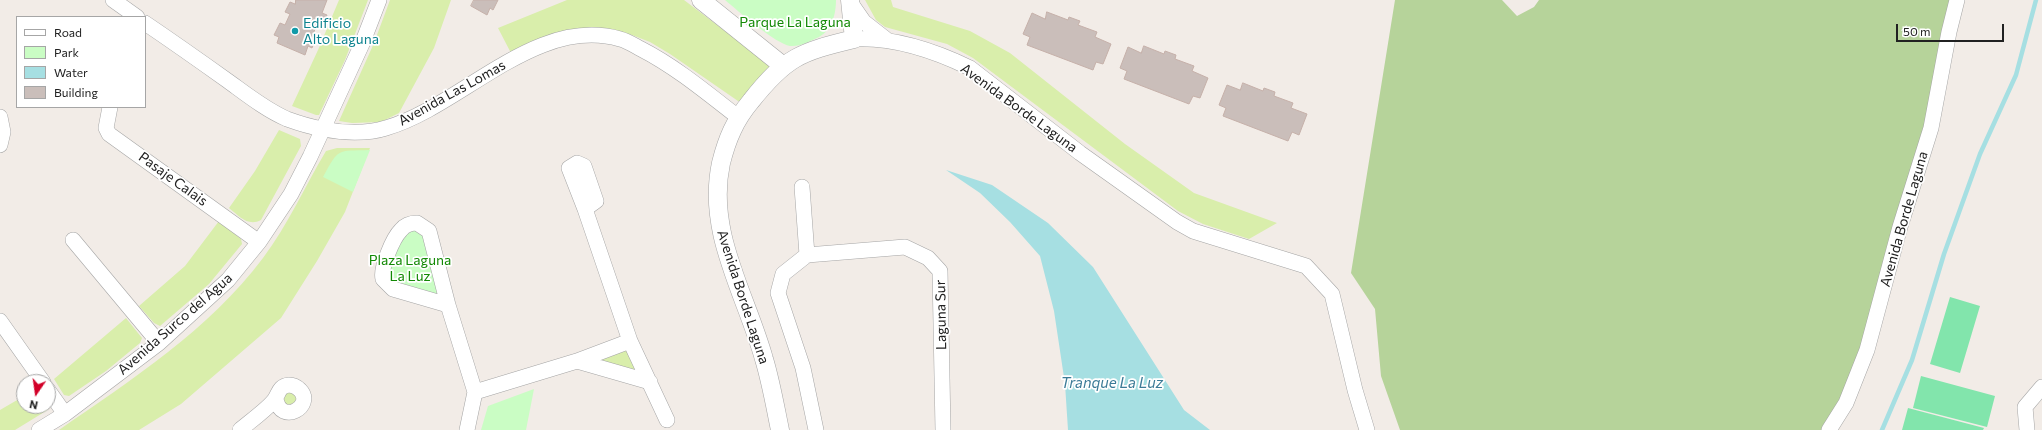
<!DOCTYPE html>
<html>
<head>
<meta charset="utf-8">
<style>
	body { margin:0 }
	#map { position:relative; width:2042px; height:430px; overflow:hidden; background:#f2ece7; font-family:Commissioner,sans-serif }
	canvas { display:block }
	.legend { position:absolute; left:16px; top:16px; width:130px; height:92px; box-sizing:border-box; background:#fff; border:1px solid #a6a6a6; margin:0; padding:5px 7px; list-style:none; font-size:12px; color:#212121 }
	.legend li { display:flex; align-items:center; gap:8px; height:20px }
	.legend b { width:20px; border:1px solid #a6a6a6 }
	.north { position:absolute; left:16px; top:374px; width:40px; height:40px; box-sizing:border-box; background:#fff; border:1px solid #a6a6a6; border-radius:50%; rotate:193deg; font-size:11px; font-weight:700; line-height:16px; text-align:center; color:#212121 }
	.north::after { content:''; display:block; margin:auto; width:14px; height:18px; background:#d20028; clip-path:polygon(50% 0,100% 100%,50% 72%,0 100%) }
	.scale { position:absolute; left:1896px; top:24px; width:108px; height:18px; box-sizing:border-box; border:2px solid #212121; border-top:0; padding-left:5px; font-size:12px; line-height:14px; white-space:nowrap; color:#212121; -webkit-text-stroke:3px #fff; paint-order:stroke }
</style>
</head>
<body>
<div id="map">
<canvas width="2042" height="430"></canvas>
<ul class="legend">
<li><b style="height:5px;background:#fff"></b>Road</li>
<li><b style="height:11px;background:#cafdc4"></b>Park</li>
<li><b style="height:11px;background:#a6dfe2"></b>Water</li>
<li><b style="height:11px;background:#cabeba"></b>Building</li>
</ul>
<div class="north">N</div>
<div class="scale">50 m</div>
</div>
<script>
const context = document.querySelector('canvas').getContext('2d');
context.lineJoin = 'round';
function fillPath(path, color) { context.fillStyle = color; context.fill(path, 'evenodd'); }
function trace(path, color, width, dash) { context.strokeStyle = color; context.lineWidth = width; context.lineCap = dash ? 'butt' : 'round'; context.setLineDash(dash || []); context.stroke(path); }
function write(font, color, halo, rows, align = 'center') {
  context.font = font + ' Commissioner,sans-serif'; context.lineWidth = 3.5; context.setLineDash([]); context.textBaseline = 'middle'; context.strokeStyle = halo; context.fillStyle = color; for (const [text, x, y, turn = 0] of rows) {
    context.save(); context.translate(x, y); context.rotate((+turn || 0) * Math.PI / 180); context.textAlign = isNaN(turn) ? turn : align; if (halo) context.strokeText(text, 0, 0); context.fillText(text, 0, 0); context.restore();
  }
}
fillPath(new Path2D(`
	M339,0H368L345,60L319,115H316L292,106L318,50Z
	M390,0H451L434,48L399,113L381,122L352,123L339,121L374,43Z
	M567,0H684L770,65L771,68L741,101H738L670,54L650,42L632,35L608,30L512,55L498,28Z
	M865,0H891L893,7L970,31L1010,53L1125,144L1194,193L1277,223L1249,239L1203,224L1178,211L973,58L947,44L885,27L876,20Z
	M279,130L300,139L301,146L261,220C248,227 239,216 229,208L255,171Z
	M337,148H370L345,212L317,261L281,318L181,404L139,430H59C131,380 209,330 263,258C288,225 305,186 326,151Z
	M219,221L241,239L242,244L209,284L160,326L154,323L139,306L185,266Z
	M126,318L142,338L140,343L106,371L69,396L64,395L54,379Z
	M627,349L638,373L602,364L601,356Z
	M294,391L297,402L285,406L282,394Z
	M24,396V406L48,405L49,408L46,411L15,430H0V410Z`), '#d9eeab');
fillPath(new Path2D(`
	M1395,0H1502L1517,16L1534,7L1539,0H1956L1927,133L1867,343L1827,430H1400L1381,376L1375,309L1351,273Z`), '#b6d39a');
fillPath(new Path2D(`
	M725,0H836C836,14 832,30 819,37C810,41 800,47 790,46C776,44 737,10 725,0Z
	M370,150L353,192L323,177C339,148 336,151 370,150Z
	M408,228L423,231L439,295L393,285L387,268Z
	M534,389L526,430H481L488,406Z`), '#cafdc4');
fillPath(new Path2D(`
	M1950,297L1980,306L1960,373L1930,364Z
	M1921,376L1995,396L1987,427L1913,408Z
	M1908,408L1984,428L1983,430H1902Z`), '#82e5ac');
fillPath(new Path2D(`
	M946,170L992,185L1048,223L1093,267L1184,410L1210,430H1068L1065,384L1054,311L1040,256L1010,222L980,193Z`), '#a6dfe2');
trace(new Path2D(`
	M1882,430L1912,360L1944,254L1980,154L2016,75L2036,0`), '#a6dfe2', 4.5);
const building = new Path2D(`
	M296,0H327L322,13L327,15L322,27L317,25L312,36L316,38L312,48L308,46L305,55L277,43L279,37L274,35L280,23L285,25L290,14L285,12L290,2L295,4Z
	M474,0H498L493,10L490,8L487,15L471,6Z
	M1047,12L1068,20L1069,17L1080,21L1078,25L1097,32L1095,37L1111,44L1103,64L1096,62L1093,70L1027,45L1030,37L1023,34L1032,13L1045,19Z
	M1144,46L1164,54L1165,51L1176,55L1175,59L1194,66L1192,71L1208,78L1200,98L1193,96L1189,104L1124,79L1127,71L1120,68L1128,47L1141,53Z
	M1243,83L1263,91L1264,88L1275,92L1274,96L1293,103L1291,108L1307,114L1299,135L1292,132L1288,141L1223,116L1226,108L1219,105L1227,85L1240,90Z`);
fillPath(building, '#cabeba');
trace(building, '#c5b0a9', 1);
const minor = new Path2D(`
	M113,0L137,17
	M850,2L864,22L887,40
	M145,23C173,42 200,61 228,81C246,94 266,110 287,119C298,123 311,127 323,129C342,133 367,134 386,128C462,106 536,15 620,39C628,41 635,46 641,49C676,67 707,93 738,117
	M854,39C893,37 935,51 970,68L1080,153L1177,222L1193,231L1306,266L1332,294L1355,390L1367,430
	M110,107L106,128L109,134L259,242
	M0,117L3,132L0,145
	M802,187L807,255
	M585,209L596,201L584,166L577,163L569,168L585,209L630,341L667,420
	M73,240L159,343
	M448,305L393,289L383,279C380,268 393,238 401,230C405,225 411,223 417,223L429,231L448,305L475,392L467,430
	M0,321L43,382
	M577,361L650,382
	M48,390L65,414
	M475,392L577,361L630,341
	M39,430L65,414L159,343L228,280L259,242L291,194L310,157L362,44L379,0
	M240,430C248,423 270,407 275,399C279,393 279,386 289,385C293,385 297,387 300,390C315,406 281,426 276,399
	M816,430L803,368L778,293L783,274L807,255L905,247L928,258L940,271L943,430
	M1829,430L1846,403L1867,350L1900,227L1931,128L1949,32L1957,0
	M2027,430L2025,407L2042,387`);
const tertiary = new Path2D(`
	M701,0L782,65
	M780,430C775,406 771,382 764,359C746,294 706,233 721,163C727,139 735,120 751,101C786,57 800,52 854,39L850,0`);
trace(minor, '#a5a5a5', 16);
trace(tertiary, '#a5a5a5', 19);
trace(minor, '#fff', 15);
trace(tertiary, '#fff', 18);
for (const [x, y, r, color] of [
	[295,31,4,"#0f9aa8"]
]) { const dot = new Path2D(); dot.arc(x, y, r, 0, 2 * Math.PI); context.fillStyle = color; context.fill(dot); trace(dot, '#fff', 1.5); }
write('14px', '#138905', '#fff', [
	["Parque La Laguna",795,22],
	["Plaza Laguna",410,260],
	["La Luz",410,276]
]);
write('14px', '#0d838f', '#fff', [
	["Edificio",303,23],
	["Alto Laguna",303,39]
], 'left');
write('14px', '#212121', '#fff', [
	["Avenida Las Lomas",452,93,-29],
	["Avenida Borde Laguna",1019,108,36],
	["Pasaje Calais",173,179,36],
	["Avenida Borde Laguna",1904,219,-74],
	["Avenida Borde Laguna",743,297,72],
	["Laguna Sur",941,315,-91],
	["Avenida Surco del Agua",175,324,-41]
]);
write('italic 15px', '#3b7b97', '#fff', [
	["Tranque La Luz",1112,383]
]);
</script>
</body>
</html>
